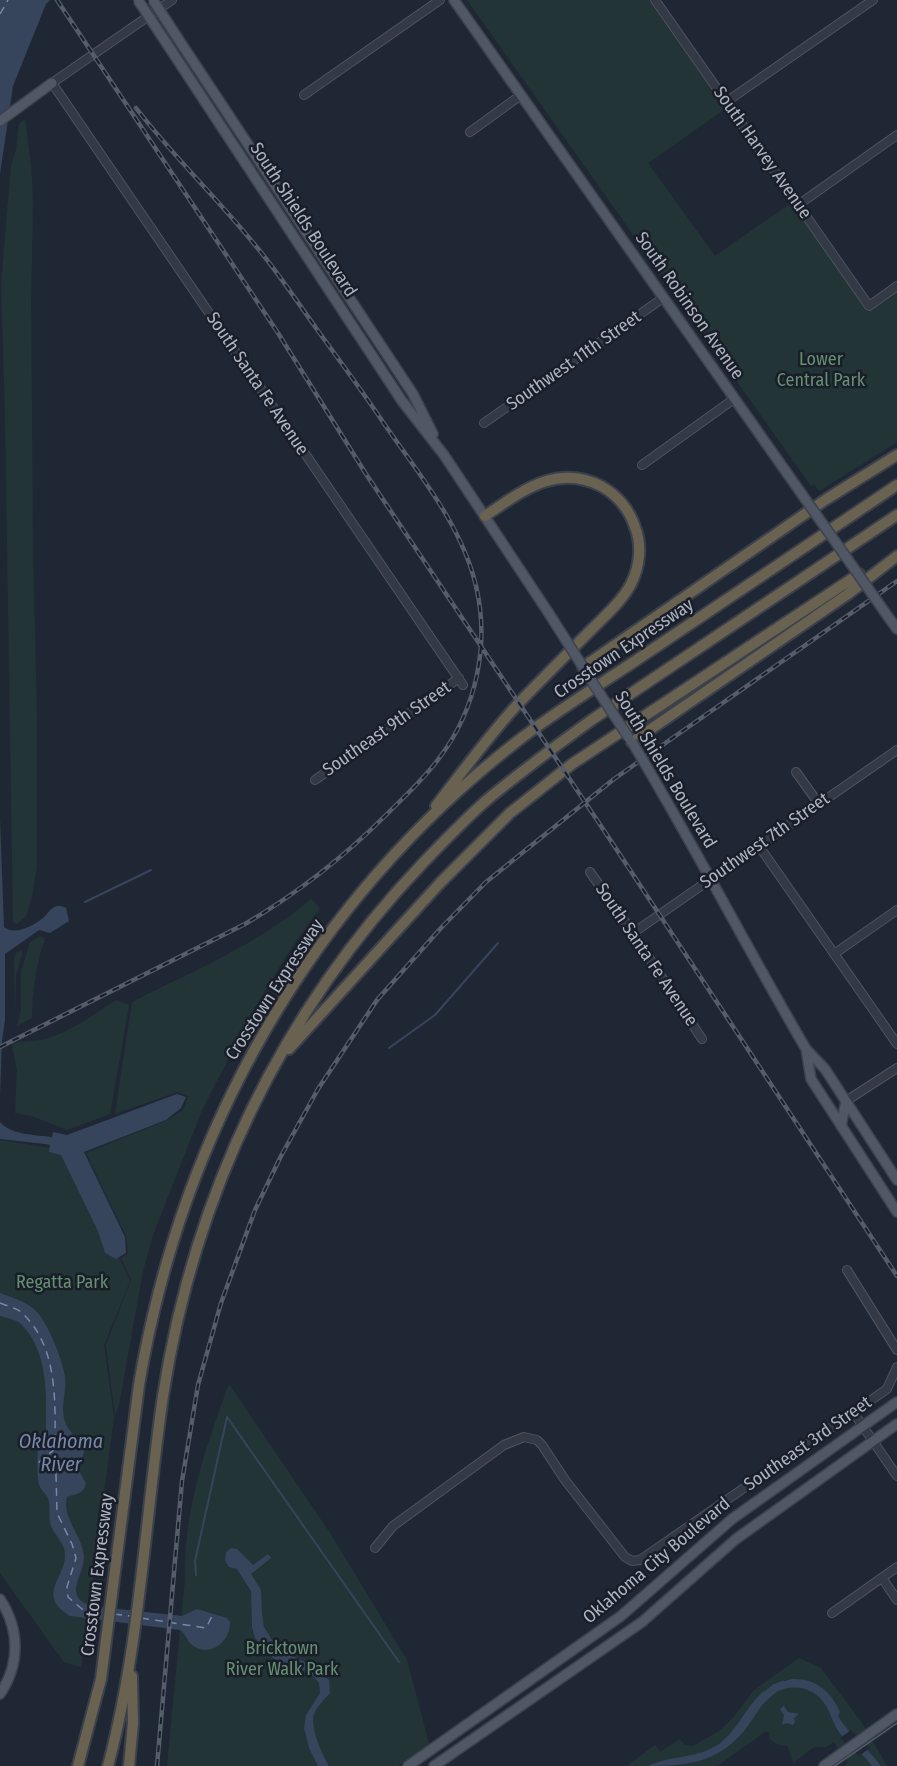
<!DOCTYPE html>
<html>
<head>
<meta charset="utf-8">
<style>
	body { margin:0 }
	canvas { display:block; background:#202734 }
</style>
</head>
<body>
<canvas width="897" height="1766"></canvas>
<script>
const context = document.querySelector('canvas').getContext('2d');
context.lineJoin = 'round';
function fillPath(path, color) { context.fillStyle = color; context.fill(path, 'evenodd'); }
function trace(path, color, width, dash) { context.strokeStyle = color; context.lineWidth = width; context.lineCap = dash ? 'butt' : 'round'; context.setLineDash(dash || []); context.stroke(path); }
function write(font, color, halo, rows, align = 'center') {
  context.font = font + ' "Fira Sans Condensed",sans-serif'; context.lineWidth = 5; context.setLineDash([]); context.textBaseline = 'middle'; context.strokeStyle = halo; context.fillStyle = color; for (const [text, x, y, turn = 0] of rows) {
    context.save(); context.translate(x, y); context.rotate((+turn || 0) * Math.PI / 180); context.textAlign = isNaN(turn) ? turn : align; if (halo) context.strokeText(text, 0, 0); context.fillText(text, 0, 0); context.restore();
  }
}
fillPath(new Path2D(`
	M467,0H649L725,109L648,163L715,256L791,203L868,312L897,292V442L819,491L814,484L811,486Z
	M25,119L31,166L33,201L31,301L33,553L37,722V865L32,897L26,916L17,924L14,923L13,921L5,411L1,286L11,165L16,150L19,124Z
	M311,899L320,908L286,956L253,1011L202,1110L153,1235L143,1271L119,1405L115,1415L106,1345L131,1280L121,1258L128,1254L126,1236L86,1153L168,1120L183,1110L188,1096L177,1092L115,1114L132,1002C193,971 259,944 311,899Z
	M40,936L45,938C36,964 32,991 32,1018L17,1026L21,1010V972L30,942Z
	M22,950V955L16,975L15,1011L14,960L16,953Z
	M116,1000L129,1005L110,1114L67,1130L32,1116L15,1113L17,1070L12,1044C24,1040 34,1042 45,1039C71,1032 94,1014 116,1000Z
	M0,1140L68,1151L130,1281L104,1345L114,1417L81,1667L64,1662L0,1573Z
	M229,1384L330,1533L407,1660L429,1744L398,1766H167L185,1579C183,1512 206,1446 229,1384Z
	M799,1658L821,1668L862,1723L887,1766H845L848,1763L834,1742L826,1747H814L793,1763L788,1746C780,1746 775,1744 769,1738L770,1733L766,1731L717,1766H627L655,1745L660,1752L680,1739L685,1745L693,1746L719,1731L733,1718L753,1691Z`), '#233436');
fillPath(new Path2D(`
	M0,0H50L46,4L13,86L0,174Z
	M0,819L4,927C14,936 33,926 43,918C51,911 53,902 66,908L69,921L50,933L39,930L5,954V1020L2,1041L0,1094Z
	M177,1094L186,1097L181,1108L166,1120L84,1152L125,1237L126,1253L116,1259L105,1253L98,1231L61,1155L49,1152L50,1145L45,1144L0,1139V1122C10,1135 37,1135 52,1137L53,1132L67,1135Z
	M0,1293C10,1297 25,1301 34,1309C47,1320 62,1359 65,1376C67,1391 60,1407 65,1422C69,1432 79,1440 85,1448L79,1471L86,1483C83,1495 77,1493 67,1497C61,1517 83,1536 84,1557C84,1576 62,1596 91,1606L182,1616L197,1609L227,1618L230,1622C231,1639 213,1657 195,1647C188,1644 187,1635 180,1630L70,1616C36,1595 65,1579 65,1555C65,1543 55,1536 51,1526C48,1516 51,1507 48,1498C46,1494 42,1491 40,1487C36,1478 38,1451 38,1440L46,1436C46,1399 50,1353 21,1324C17,1320 7,1318 0,1316Z
	M231,1548L237,1549L253,1565L268,1554L271,1558L251,1574L261,1590L262,1613L264,1627L272,1640L282,1651L315,1667L329,1680L330,1693C325,1699 318,1705 315,1712C308,1724 322,1754 329,1766H318L309,1748L304,1728L306,1715L320,1693L319,1683L311,1673L274,1659L255,1638L252,1627L251,1591L237,1569L229,1567L225,1560L226,1552Z
	M792,1679C815,1678 831,1691 840,1712L838,1716C850,1736 868,1748 881,1766H872C864,1754 851,1747 842,1736C834,1727 832,1716 826,1706C815,1687 795,1684 776,1691L772,1685Z
	M764,1691L769,1697C759,1707 753,1720 744,1731C717,1763 687,1766 648,1766C671,1755 697,1759 719,1744C738,1730 746,1706 764,1691Z
	M784,1706L788,1712L799,1714L794,1718L795,1722L793,1725L787,1723L782,1725L784,1715L780,1709Z`), '#36445c');
fillPath(new Path2D(`
	M851,1730L870,1748L859,1756L840,1738Z`), '#202734');
trace(new Path2D(`
	M85,902L151,870
	M389,1048L435,1015L498,943
	M227,1417L399,1662
	M196,1575L195,1561L227,1417`), '#36445c', 2);
trace(new Path2D(`
	M760,1701L775,1688L783,1685`), '#36445c', 8);
trace(new Path2D(`
	M0,14L8,0
	M0,1303C7,1306 16,1308 21,1312C59,1346 55,1404 55,1449L39,1462L56,1474L57,1513L72,1544L76,1558L67,1587L68,1597L82,1609L103,1612
	M114,1614L130,1616
	M141,1618L206,1628L213,1614`), '#7689a9', 1.5, [8, 6]);
const minor = new Path2D(`
	M172,0L52,83L463,685
	M655,0L869,306L897,286
	M304,95L440,0
	M726,102L873,0
	M470,132L521,95
	M798,205L897,135
	M484,423L663,298
	M642,465L734,399
	M796,772L819,804
	M315,780L459,678
	M759,846L897,1044
	M590,872L633,933L702,1039
	M633,933L897,750
	M834,954L897,910
	M846,1101L897,1068
	M847,1270L897,1350
	M853,1412L897,1476
	M375,1548L393,1526L504,1445L524,1437L537,1440L542,1445L565,1480L625,1557L632,1561L640,1560L887,1389L897,1367
	M882,1578L897,1600
	M832,1613L897,1567`);
const major = new Path2D(`
	M454,0L801,493
	M177,37L413,394L433,434
	M167,44L402,401L444,455L548,612
	M0,121L52,83
	M889,618L897,629
	M806,1049L811,1079L897,1212
	M806,1049L825,1069L897,1180
	M841,1126L846,1101
	M0,1599C20,1630 20,1664 0,1694
	M408,1766L621,1616L732,1519L897,1402
	M434,1766L642,1622L736,1539L897,1424
	M824,1766L897,1714`);
const highway = new Path2D(`
	M583,667L825,500L897,455
	M632,742L848,594L897,556
	M436,806C462,772 487,738 516,706C541,680 567,654 592,629C606,615 622,601 631,584C640,566 642,545 635,527C629,509 617,495 601,486C556,463 521,492 485,516
	M289,1049L440,883L510,813L572,764L859,574
	M78,1766L101,1679L139,1385C182,1130 310,904 515,743C557,710 603,683 647,653C731,597 814,541 897,485
	M108,1766C140,1646 145,1519 163,1396C194,1194 282,1011 423,863C444,841 465,819 488,799C522,771 557,745 593,719L897,515
	M129,1766L133,1723L132,1676`);
trace(minor, '#4e5460', 10);
trace(major, '#3d424e', 12);
trace(highway, '#3b414c', 14);
trace(minor, '#333945', 8);
trace(major, '#515865', 9);
trace(highway, '#6a6250', 10);
trace(new Path2D(`
	M835,1766L897,1723`), '#555d6c', 1.5);
const rail = new Path2D(`
	M57,0L278,333L366,474L611,841L897,1276
	M0,1047L245,924C298,893 344,857 387,814C405,796 425,778 440,757C476,709 490,645 476,586C462,526 419,474 385,425C363,392 339,360 316,328C296,300 277,271 255,245C217,198 173,156 136,108
	M157,1766L182,1481L198,1385L221,1303L255,1210L281,1156L318,1089L377,1000L440,929L486,882L614,779L897,581`);
trace(rail, '#555d6c', 4.5);
trace(rail, '#191e29', 2, [7]);
const majorBridge = new Path2D(`
	M138,0L167,44
	M153,0L177,37
	M801,493L889,618
	M548,612L583,667
	M589,677L629,738
	M632,742C693,843 747,948 806,1049`);
trace(majorBridge, '#3d424e', 12, []);
trace(majorBridge, '#515865', 9);
write('18px', '#adb4c2', '#191e29', [
	["South Harvey Avenue",762,153,55],
	["South Shields Boulevard",303,220,57],
	["South Robinson Avenue",689,306,55],
	["Southwest 11th Street",574,361,-35],
	["South Santa Fe Avenue",257,384,56],
	["Crosstown Expressway",624,649,-34],
	["Southeast 9th Street",387,729,-35],
	["South Shields Boulevard",665,770,59],
	["Southwest 7th Street",765,841,-35],
	["South Santa Fe Avenue",646,955,56],
	["Crosstown Expressway",275,990,-57],
	["Southeast 3rd Street",808,1444,-35],
	["Oklahoma City Boulevard",657,1561,-40],
	["Crosstown Expressway",98,1575,-83]
]);
write('18px', '#669072', '#191e29', [
	["Lower",821,360],
	["Central Park",821,381],
	["Regatta Park",62,1283],
	["Bricktown",282,1649],
	["River Walk Park",282,1670]
]);
write('italic 20px', '#7689a9', '#191e29', [
	["Oklahoma",61,1442],
	["River",61,1465]
]);
</script>
</body>
</html>
